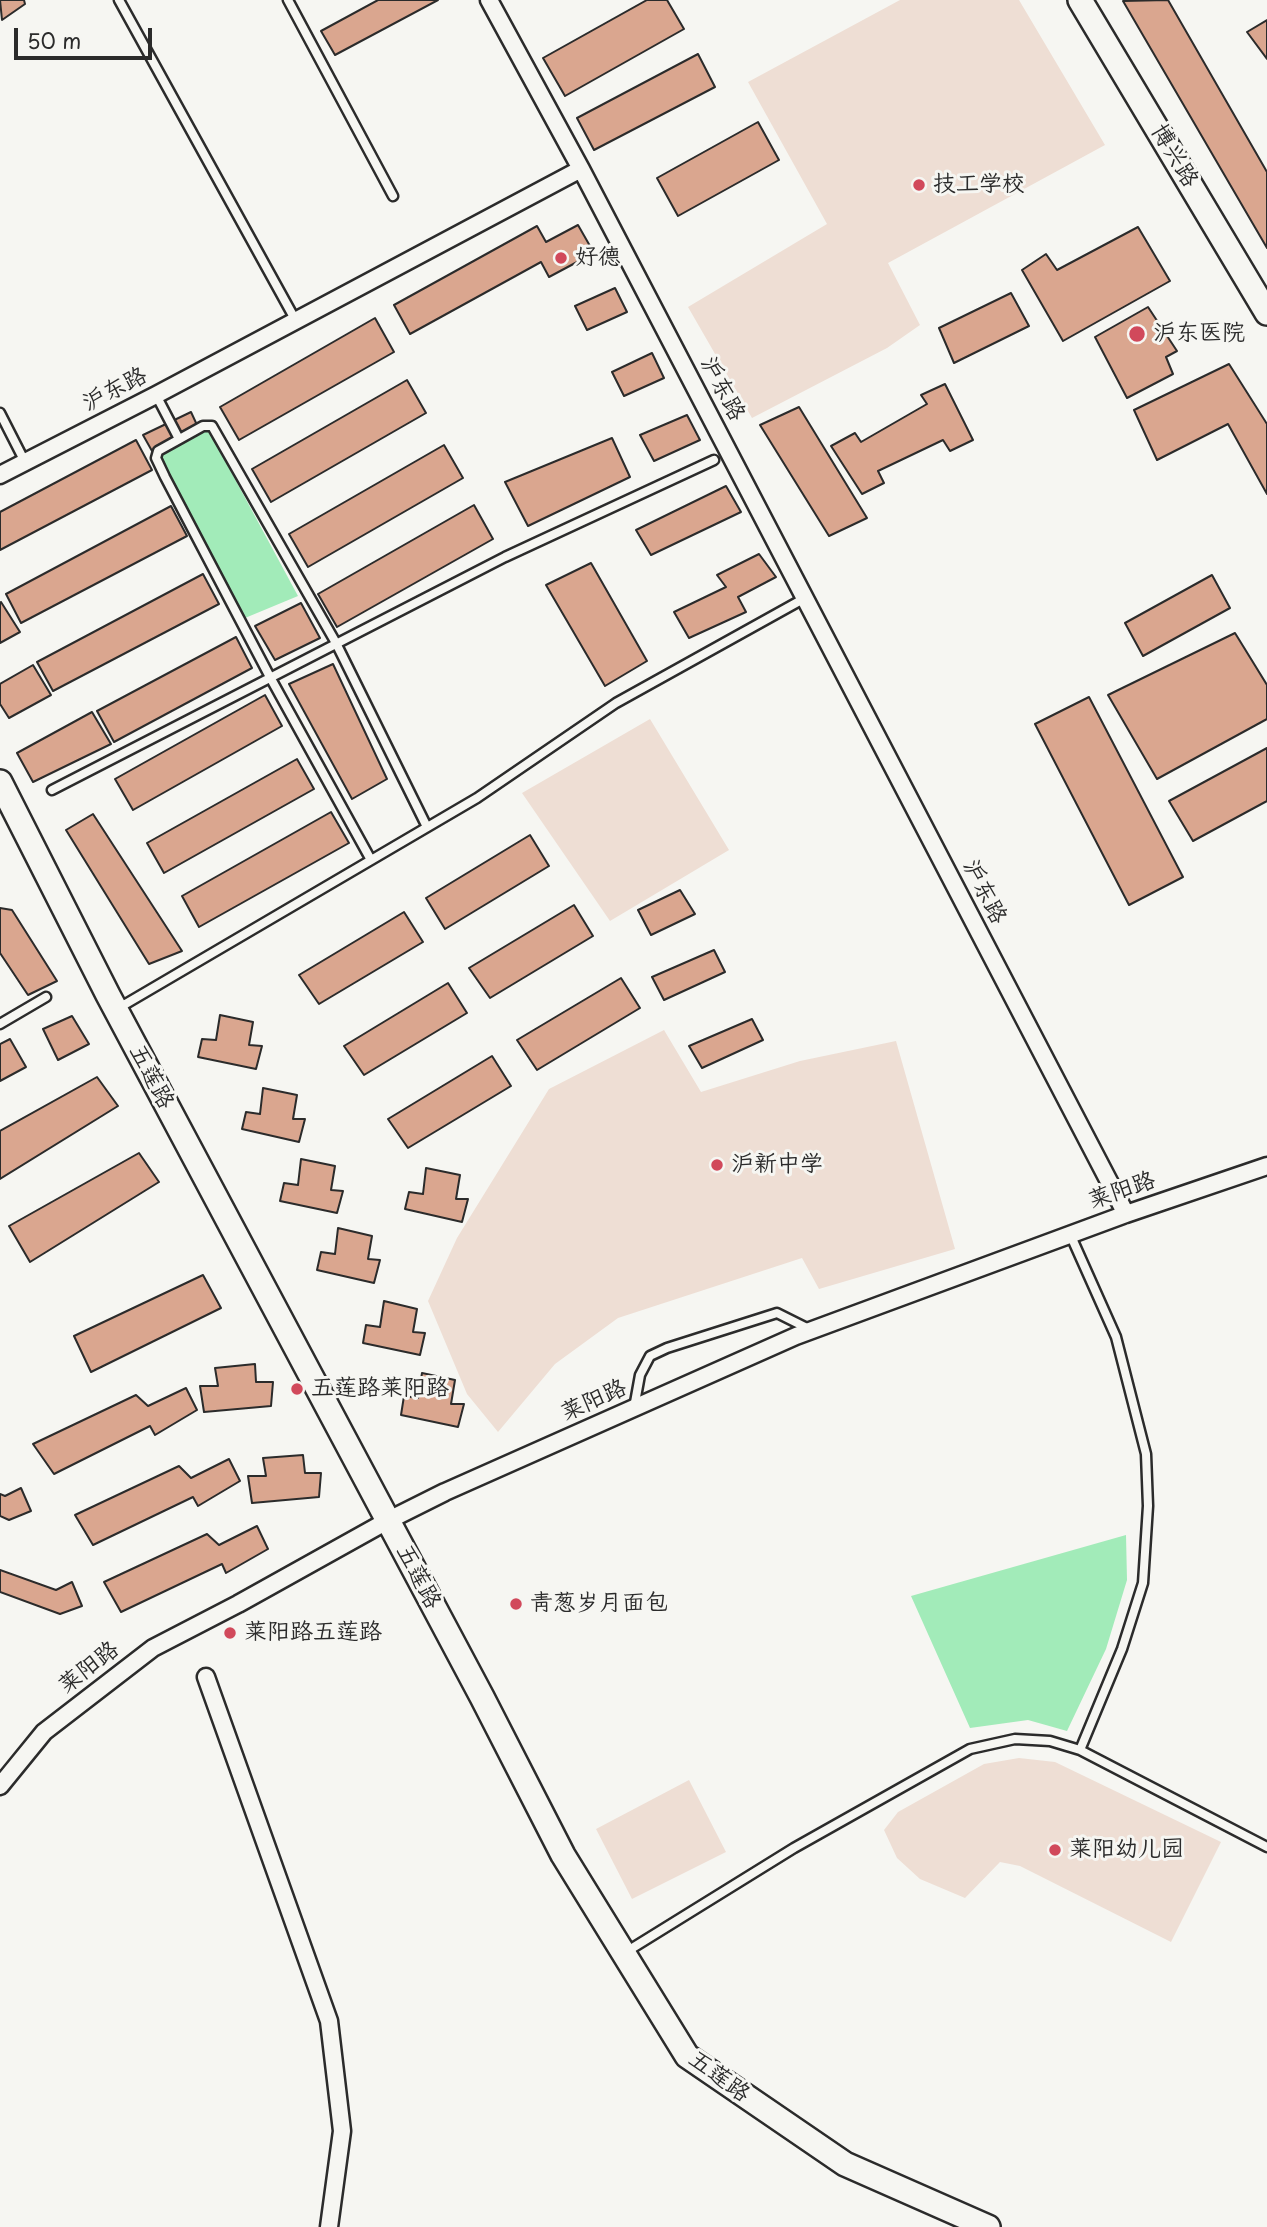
<!DOCTYPE html>
<html>
<head>
<meta charset="utf-8">
<style>
	body { margin:0 }
	#map { position:relative; width:1267px; height:2227px; overflow:hidden; background:#f6f6f2; font-family:"Playpen Sans",sans-serif }
	canvas { display:block }
	.scale { position:absolute; left:14px; top:28px; width:138px; height:32px; box-sizing:border-box; border:4px solid #2b2b2b; border-top:0; padding-left:9px; font-size:21px; line-height:24px; white-space:nowrap; color:#2b2b2b; -webkit-text-stroke:5px #f6f6f2; paint-order:stroke }
</style>
</head>
<body>
<div id="map">
<canvas width="1267" height="2227"></canvas>
<div class="scale">50 m</div>
</div>
<script>
const context = document.querySelector('canvas').getContext('2d');
context.lineJoin = 'round';
function fillPath(path, color) { context.fillStyle = color; context.fill(path, 'evenodd'); }
function trace(path, color, width, dash) { context.strokeStyle = color; context.lineWidth = width; context.lineCap = dash ? 'butt' : 'round'; context.setLineDash(dash || []); context.stroke(path); }
function write(font, color, halo, rows, align = 'center') {
  context.font = font + ' "Playpen Sans","LXGW WenKai TC",sans-serif'; context.lineWidth = 6; context.setLineDash([]); context.textBaseline = 'middle'; context.strokeStyle = halo; context.fillStyle = color; for (const [text, x, y, turn = 0] of rows) {
    context.save(); context.translate(x, y); context.rotate((+turn || 0) * Math.PI / 180); context.textAlign = isNaN(turn) ? turn : align; if (halo) context.strokeText(text, 0, 0); context.fillText(text, 0, 0); context.restore();
  }
}
fillPath(new Path2D(`
	M900,0H1019L1105,145L888,263L920,325L887,348L752,418L688,307L827,224L748,82Z
	M650,719L729,850L610,921L522,793Z
	M664,1030L701,1092L800,1061L896,1041L955,1249L819,1289L802,1258L618,1318L555,1364L498,1432L467,1394L428,1301L457,1238L549,1089Z
	M1019,1758L1055,1762L1221,1842L1171,1942L1020,1866L1000,1862L965,1898L920,1879L897,1858L884,1830L898,1812L984,1764Z
	M689,1780L726,1852L632,1899L596,1829Z`), '#eeded4');
fillPath(new Path2D(`
	M208,429L298,596L245,618L160,455Z
	M1126,1535L1127,1580L1106,1649L1067,1731L1028,1720L970,1728L911,1596Z`), '#a2ebb9');
const building = new Path2D(`
	M0,0H24L25,4L2,20Z
	M378,0H438L335,55L321,31Z
	M647,0H667L684,29L565,96L543,58Z
	M1168,0L1267,172V248L1123,1Z
	M1267,20V59L1247,32Z
	M698,54L715,87L594,150L577,118Z
	M758,122L779,160L678,216L657,178Z
	M578,225L594,253L549,277L541,262L410,334L394,305L537,226L546,242Z
	M1138,227L1170,281L1063,341L1022,270L1046,254L1057,270Z
	M615,288L627,312L587,330L575,306Z
	M1011,293L1029,326L954,363L939,328Z
	M1148,307L1177,351L1166,357L1173,374L1127,398L1095,337Z
	M375,318L394,352L239,440L220,407Z
	M652,353L664,378L624,396L612,372Z
	M1229,364L1267,424V494L1228,424L1157,460L1134,410Z
	M407,380L426,413L271,502L252,469Z
	M945,384L973,440L950,451L943,440L878,471L884,483L862,494L831,446L855,433L861,442L927,404L921,395Z
	M799,407L867,518L829,536L760,425Z
	M191,412L197,425L152,451L143,435Z
	M687,415L700,440L654,461L640,435Z
	M612,438L630,477L528,526L505,482Z
	M136,440L152,470L0,550V512Z
	M444,445L463,478L308,567L289,534Z
	M726,486L741,512L651,555L636,530Z
	M474,505L493,539L337,627L318,594Z
	M171,506L187,536L21,623L6,594Z
	M759,554L776,577L738,597L746,612L689,638L674,612L726,587L717,575Z
	M591,563L647,661L605,686L546,585Z
	M203,574L219,604L53,691L37,662Z
	M1212,575L1230,608L1143,656L1125,623Z
	M1,602L20,632L0,643V603Z
	M301,603L320,638L275,660L255,626Z
	M1235,633L1267,685V719L1157,779L1108,695Z
	M236,637L252,668L114,742L97,711Z
	M333,664L387,779L352,799L289,684Z
	M33,665L51,695L9,718L0,704V684Z
	M265,695L282,726L133,810L115,779Z
	M1089,697L1183,877L1129,905L1035,724Z
	M92,712L111,744L33,782L17,753Z
	M1267,748V801L1193,841L1169,801Z
	M297,759L314,789L164,873L147,843Z
	M331,812L349,843L199,927L182,896Z
	M93,814L182,951L149,964L66,830Z
	M530,835L549,866L445,929L426,898Z
	M680,890L695,914L651,935L638,910Z
	M574,905L593,936L490,998L469,968Z
	M0,908L12,910L57,981L28,995L0,953Z
	M404,912L423,942L319,1004L299,975Z
	M714,950L725,972L664,1000L652,977Z
	M621,978L640,1008L537,1070L517,1040Z
	M448,983L467,1013L364,1075L344,1046Z
	M220,1015L253,1022L249,1045L262,1046L256,1069L198,1057L202,1039L216,1040Z
	M72,1016L89,1044L58,1060L43,1029Z
	M752,1019L763,1040L702,1068L689,1046Z
	M10,1039L26,1067L0,1081V1044Z
	M492,1056L511,1086L408,1148L388,1119Z
	M97,1077L118,1106L0,1179V1131Z
	M263,1088L297,1095L293,1119H305L299,1142L242,1129L246,1112L260,1114Z
	M139,1153L159,1182L30,1262L9,1226Z
	M301,1159L335,1166L331,1190L343,1191L337,1213L280,1201L284,1183L298,1185Z
	M426,1168L460,1175L456,1199H468L462,1222L405,1209L409,1192L423,1194Z
	M338,1228L372,1236L368,1259L380,1260L374,1283L317,1270L321,1252L335,1254Z
	M203,1275L221,1308L91,1372L74,1336Z
	M384,1301L417,1309L413,1332L425,1333L420,1355L363,1343L366,1325L380,1327Z
	M255,1364L256,1382H273L271,1406L204,1412L200,1386H218L215,1368Z
	M422,1373L455,1380L451,1404H464L458,1427L401,1415L404,1396L418,1398Z
	M186,1388L197,1410L155,1435L150,1426L54,1474L33,1444L136,1395L148,1406Z
	M303,1455L305,1473H321L319,1497L252,1503L248,1476H266L263,1458Z
	M229,1459L240,1481L198,1506L193,1497L93,1545L75,1515L179,1466L191,1478Z
	M21,1488L31,1511L9,1520L0,1516V1494L5,1496Z
	M257,1526L268,1549L226,1573L222,1564L121,1612L104,1582L207,1534L219,1545Z
	M0,1570L56,1590L72,1582L82,1606L60,1614L0,1592Z`);
fillPath(building, '#daa68f');
trace(building, '#2b2b2b', 2);
const lane = new Path2D(`
	M119,0L296,321
	M288,0L393,196
	M156,395L179,439
	M0,413L25,462
	M52,790L505,557L714,460
	M371,860L270,677L165,477L156,458L158,451L203,426H212L336,643L427,827
	M117,1009L477,798L616,703L805,598
	M0,1024L46,997
	M1070,1234L1116,1337L1146,1454L1148,1506L1143,1583L1122,1649L1080,1750
	M634,1408L640,1375L650,1356L667,1348L777,1313L809,1329
	M626,1952L794,1848L970,1749L1015,1739L1050,1741L1080,1750L1267,1847`);
const street = new Path2D(`
	M489,0L581,169L1126,1214
	M0,475L156,395L581,169
	M206,1677L329,2021L342,2131L329,2227
	M0,1786L44,1732L153,1648L238,1604L387,1521L445,1492L796,1336L1126,1214L1267,1166`);
const secondary = new Path2D(`
	M1080,0L1267,313
	M0,782L108,995L482,1697L563,1855L687,2056L845,2164L988,2227`);
trace(lane, '#2b2b2b', 13);
trace(street, '#2b2b2b', 21);
trace(secondary, '#2b2b2b', 28);
trace(lane, '#f6f6f2', 8);
trace(street, '#f6f6f2', 16);
trace(secondary, '#f6f6f2', 23);
for (const [x, y, r, color] of [
	[919,185,7,"#d1495b"],
	[561,258,7,"#d1495b"],
	[1137,334,9,"#d1495b"],
	[717,1165,7,"#d1495b"],
	[297,1389,7,"#d1495b"],
	[516,1604,7,"#d1495b"],
	[230,1633,7,"#d1495b"],
	[1055,1850,7,"#d1495b"]
]) { const dot = new Path2D(); dot.arc(x, y, r, 0, 2 * Math.PI); context.fillStyle = color; context.fill(dot); trace(dot, '#f6f6f2', 2.5); }
write('23px', '#2b2b2b', '#f6f6f2', [
	["博兴路",1174,156,59],
	["沪东路",722,389,62],
	["沪东路",115,390,-27],
	["沪东路",984,892,63],
	["五莲路",151,1077,62],
	["莱阳路",1122,1191,-19],
	["莱阳路",594,1401,-24],
	["五莲路",418,1577,62],
	["莱阳路",89,1668,-38],
	["五莲路",719,2077,36]
]);
write('23px', '#2b2b2b', '#f6f6f2', [
	["技工学校",933,185],
	["好德",575,258],
	["沪东医院",1153,334],
	["沪新中学",731,1165],
	["五莲路莱阳路",311,1389],
	["青葱岁月面包",530,1604],
	["莱阳路五莲路",244,1633],
	["莱阳幼儿园",1069,1850]
], 'left');
</script>
</body>
</html>
